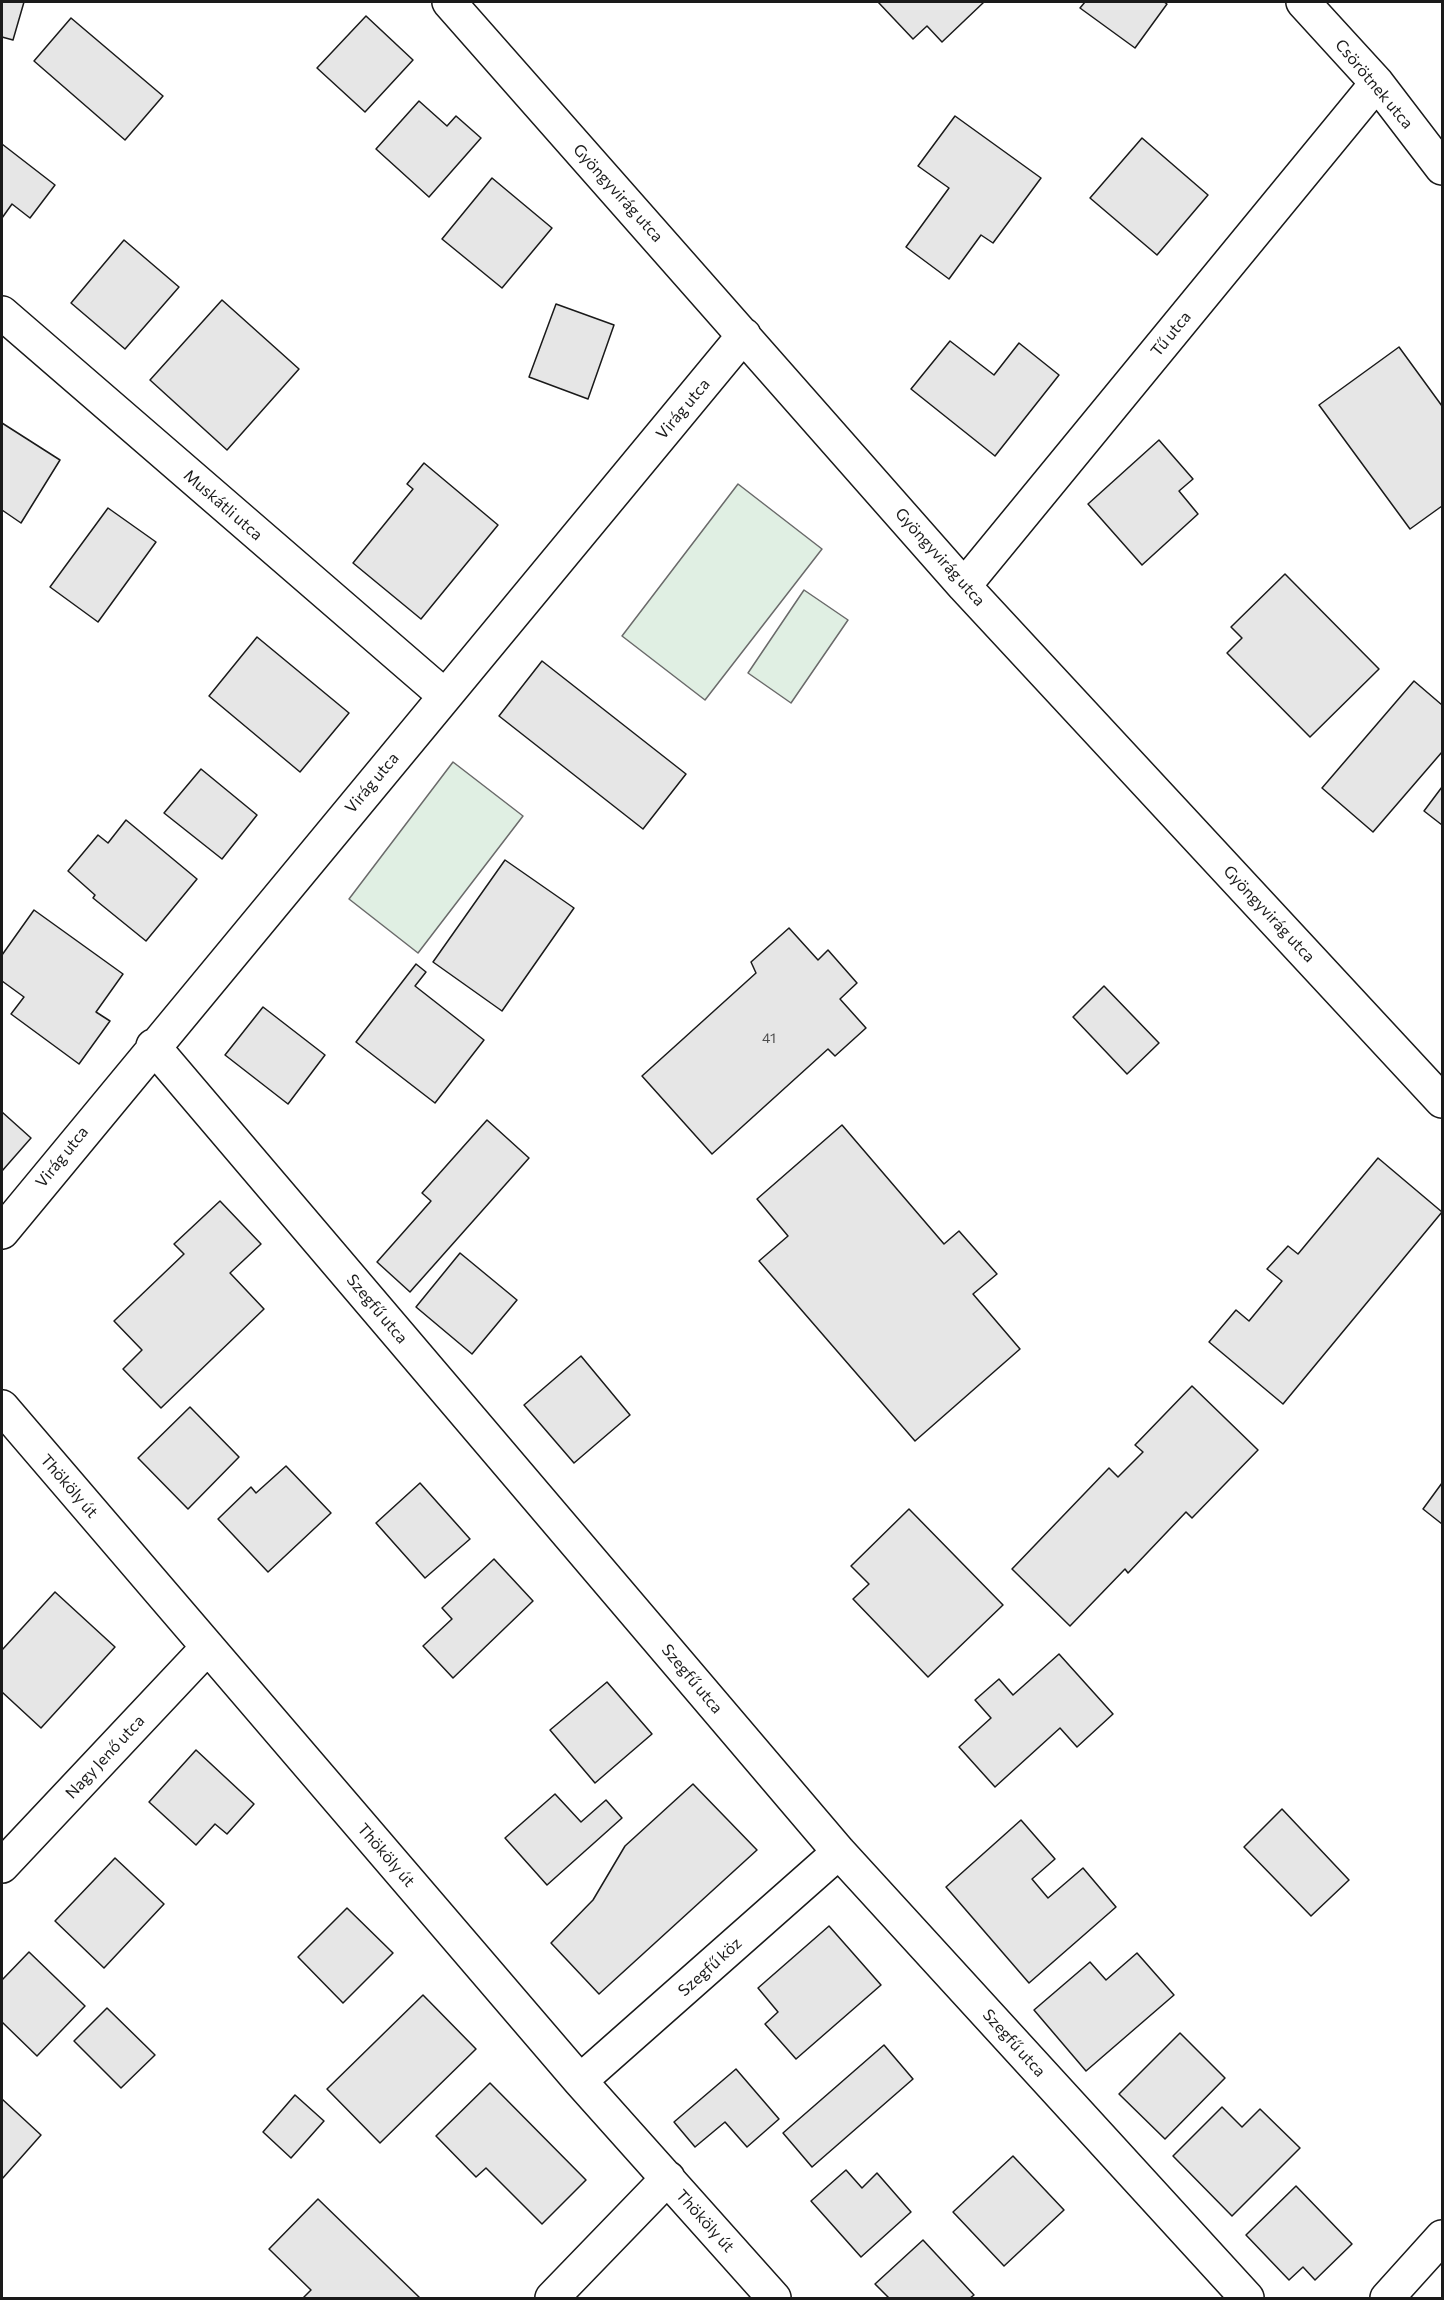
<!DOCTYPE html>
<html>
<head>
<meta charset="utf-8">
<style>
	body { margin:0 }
	#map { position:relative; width:1444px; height:2300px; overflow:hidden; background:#fff; font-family:Commissioner,sans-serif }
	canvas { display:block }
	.frame { position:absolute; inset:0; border:3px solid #1a1a1a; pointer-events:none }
</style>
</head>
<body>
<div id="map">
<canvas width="1444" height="2300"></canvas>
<div class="frame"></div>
</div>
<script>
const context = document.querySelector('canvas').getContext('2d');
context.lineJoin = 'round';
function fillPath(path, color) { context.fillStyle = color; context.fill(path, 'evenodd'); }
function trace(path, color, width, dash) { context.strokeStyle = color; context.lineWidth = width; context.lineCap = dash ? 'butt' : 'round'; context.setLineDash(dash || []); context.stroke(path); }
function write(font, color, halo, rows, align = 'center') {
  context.font = font + ' Commissioner,sans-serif'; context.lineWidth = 4.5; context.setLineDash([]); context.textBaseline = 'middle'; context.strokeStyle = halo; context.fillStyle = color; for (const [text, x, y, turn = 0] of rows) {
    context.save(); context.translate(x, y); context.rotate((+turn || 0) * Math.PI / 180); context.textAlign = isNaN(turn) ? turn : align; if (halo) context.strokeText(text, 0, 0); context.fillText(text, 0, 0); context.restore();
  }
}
const green = new Path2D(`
	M738,484L822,549L705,700L622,636Z
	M804,590L848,620L791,703L748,673Z
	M453,762L523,816L418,953L349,899Z`);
fillPath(green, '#e0efe3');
trace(green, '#6a6a6a', 1.5);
const building = new Path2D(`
	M2,2H24L13,40L2,37Z
	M878,2H984L942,42L927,26L913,39Z
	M1085,2H1164L1167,4L1135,48L1080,8Z
	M366,16L413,60L365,112L317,68Z
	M71,18L163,96L125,140L34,61Z
	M419,101L447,126L456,116L481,138L429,197L376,149Z
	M955,116L1041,178L993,243L981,235L949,279L906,247L949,188L918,166Z
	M1142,138L1208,195L1157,255L1090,198Z
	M2,144L55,185L30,218L12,204L2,218Z
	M492,178L552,228L502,288L442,239Z
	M124,240L179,287L125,349L71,303Z
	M222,300L299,369L227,450L150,380Z
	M556,304L614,325L588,399L529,377Z
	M950,341L994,375L1019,343L1059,375L995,456L911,389Z
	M1399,347L1442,406V506L1410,529L1319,405Z
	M2,423L60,460L21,523L2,510Z
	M1159,440L1193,479L1179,491L1198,514L1142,565L1088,504Z
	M424,463L498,525L421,619L353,563L413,489L407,484Z
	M108,508L156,542L98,622L50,587Z
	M1285,574L1379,669L1310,737L1227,653L1242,638L1231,627Z
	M257,637L349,713L300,772L209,696Z
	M542,661L686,774L643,829L499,716Z
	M1414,681L1442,705V752L1373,832L1322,788Z
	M201,769L257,815L222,859L164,813Z
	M1442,787V825L1424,811Z
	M126,820L197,879L146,941L93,898L95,895L68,871L98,835L108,843Z
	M505,860L574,908L502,1011L433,962Z
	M34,910L123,974L96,1012L110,1021L79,1064L11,1014L24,997L2,981V955Z
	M789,928L818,960L828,950L857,983L840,999L866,1028L835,1056L828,1049L712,1154L642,1076L756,973L751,962Z
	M416,964L426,972L415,986L484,1040L435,1103L356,1042Z
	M1104,986L1159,1043L1127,1074L1073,1017Z
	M263,1007L325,1055L288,1104L225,1055Z
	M2,1112L31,1138L2,1171Z
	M487,1120L529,1158L410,1292L377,1262L431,1201L422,1193Z
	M842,1125L944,1244L959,1231L997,1274L973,1294L1020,1349L915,1441L759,1261L788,1236L757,1199Z
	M1378,1158L1442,1212L1283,1404L1209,1342L1236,1310L1249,1321L1282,1281L1267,1269L1288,1246L1298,1254Z
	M220,1201L261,1244L230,1273L264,1309L161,1408L123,1369L142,1350L114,1321L184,1254L174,1244Z
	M460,1253L517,1300L472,1354L416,1307Z
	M581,1356L630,1415L574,1463L524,1405Z
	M1192,1386L1258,1450L1192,1518L1186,1512L1128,1573L1125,1569L1070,1626L1012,1569L1109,1468L1118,1477L1143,1452L1135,1445Z
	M190,1407L239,1457L188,1509L138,1458Z
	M286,1466L331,1513L268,1572L218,1519L251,1487L256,1493Z
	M420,1483L470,1539L425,1578L376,1523Z
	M1442,1483V1524L1423,1509Z
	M909,1509L1003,1605L928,1677L853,1599L869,1584L851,1566Z
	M494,1559L533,1601L453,1678L423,1646L452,1619L442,1608Z
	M55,1592L115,1647L41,1728L2,1692V1650Z
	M1059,1654L1113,1714L1077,1747L1060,1728L995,1787L959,1747L991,1718L975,1700L999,1679L1013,1695Z
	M607,1682L652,1734L595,1783L550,1730Z
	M196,1750L254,1804L227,1834L215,1824L196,1845L149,1802Z
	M693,1784L757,1850L599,1994L551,1943L593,1900L625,1846Z
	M555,1794L581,1822L606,1800L622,1818L547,1885L505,1838Z
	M1282,1809L1349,1880L1311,1916L1244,1847Z
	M1021,1820L1055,1859L1032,1879L1048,1898L1083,1868L1116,1907L1029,1983L946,1887Z
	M115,1858L164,1904L104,1968L55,1921Z
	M347,1908L393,1953L343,2003L298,1957Z
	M829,1926L881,1985L796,2059L765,2024L778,2012L758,1988Z
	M29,1952L85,2006L37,2056L2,2022V1980Z
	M1137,1953L1174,1995L1086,2071L1034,2010L1090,1962L1106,1980Z
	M423,1995L476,2049L380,2143L327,2089Z
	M107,2008L155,2055L121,2088L74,2041Z
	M1180,2033L1225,2078L1165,2139L1119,2094Z
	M884,2045L913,2079L812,2167L783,2133Z
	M736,2069L779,2119L747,2147L725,2122L695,2147L674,2122Z
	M490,2083L586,2180L542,2224L486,2168L476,2177L436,2136Z
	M295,2095L324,2121L291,2158L263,2132Z
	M2,2099L41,2135L2,2179Z
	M1222,2107L1242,2127L1260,2109L1300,2148L1232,2216L1173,2156Z
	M1013,2156L1064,2210L1004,2266L953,2212Z
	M846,2170L862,2188L877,2173L911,2212L861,2257L811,2201Z
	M1296,2186L1352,2244L1315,2280L1303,2267L1289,2280L1246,2235Z
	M318,2199L420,2298H303L311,2290L269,2249Z
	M923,2240L974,2295L970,2298H889L875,2284Z`);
fillPath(building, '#e6e6e6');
trace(building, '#1a1a1a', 1.5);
const street = new Path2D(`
	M449,2L964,586L1442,1101
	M1303,2L1377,83L1442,168
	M2,313L445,696
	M964,586L1377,83
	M153,1046L839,1852L1247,2298
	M2,1232L744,335
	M2,1407L580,2081L774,2298
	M2,1866L208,1647
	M580,2081L839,1852
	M552,2298L668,2178
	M1387,2298L1442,2237`);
trace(street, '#1a1a1a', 36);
trace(street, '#fff', 33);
write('14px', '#4d4d4d', null, [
	["41",769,1038]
]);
write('16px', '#1a1a1a', '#fff', [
	["Csörötnek utca",1374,84,50],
	["Gyöngyvirág utca",618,193,48],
	["Tű utca",1171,334,-51],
	["Virág utca",683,409,-50],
	["Muskátli utca",223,505,41],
	["Gyöngyvirág utca",940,557,48],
	["Virág utca",372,783,-50],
	["Gyöngyvirág utca",1269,914,47],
	["Virág utca",62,1157,-51],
	["Szegfű utca",377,1309,50],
	["Thököly út",69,1486,49],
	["Szegfű utca",692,1679,50],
	["Nagy Jenő utca",105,1757,-47],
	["Thököly út",386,1855,49],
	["Szegfű köz",710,1967,-42],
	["Szegfű utca",1014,2043,48],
	["Thököly út",705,2221,48]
]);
</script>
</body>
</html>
